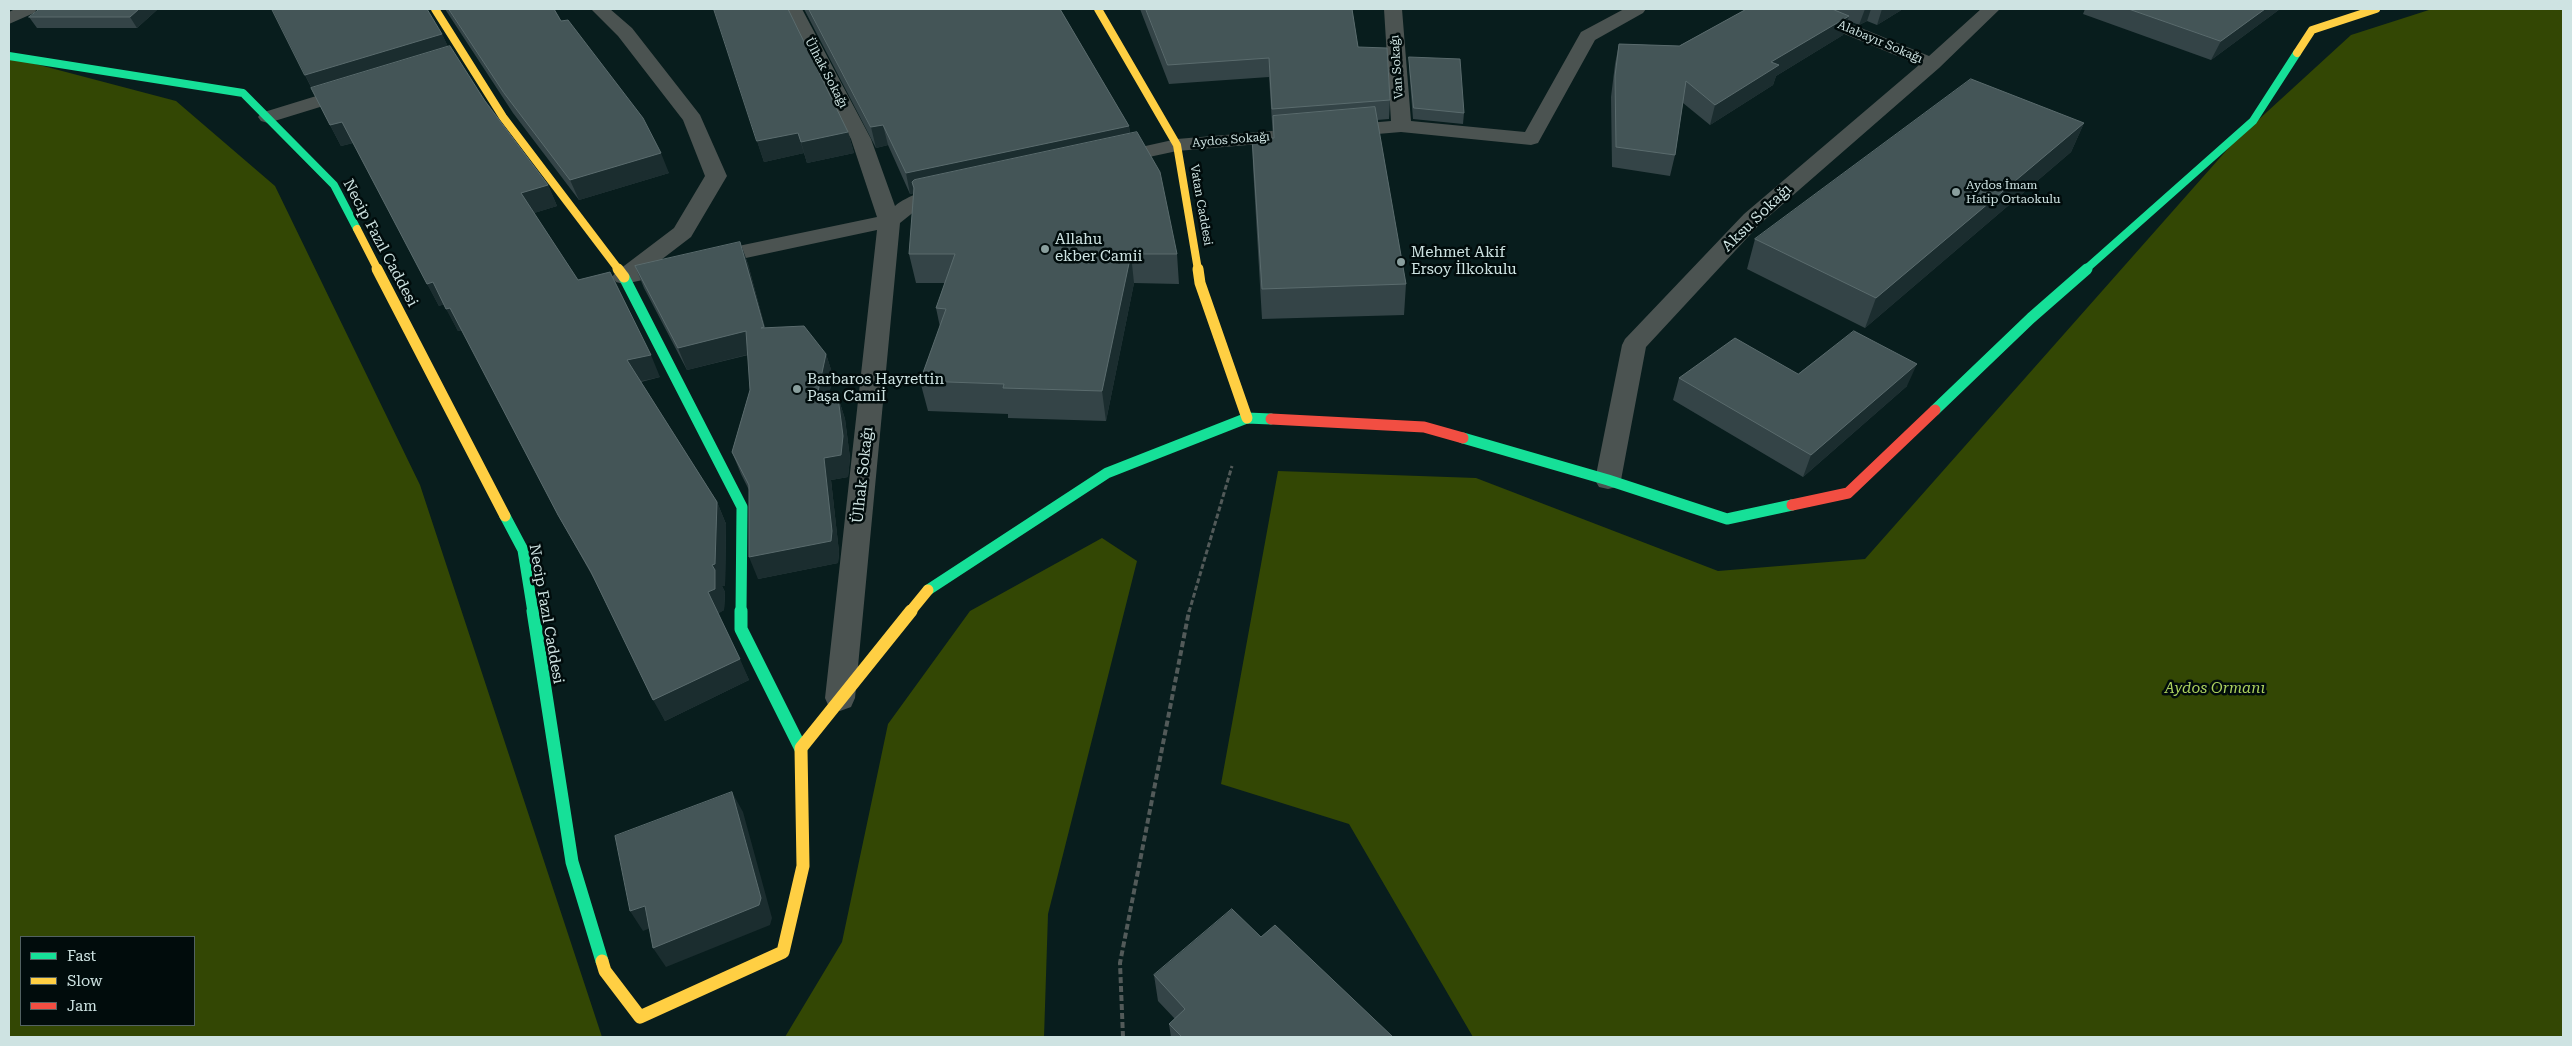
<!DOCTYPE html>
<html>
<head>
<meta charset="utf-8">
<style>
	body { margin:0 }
	#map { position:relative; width:2572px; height:1046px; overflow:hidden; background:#081d1d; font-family:"Roboto Serif",serif }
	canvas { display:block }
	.frame { position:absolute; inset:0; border:10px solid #cee3e2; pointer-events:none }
	.legend { position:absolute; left:20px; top:936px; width:175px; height:90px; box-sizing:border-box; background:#010c0c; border:1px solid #536262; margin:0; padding:6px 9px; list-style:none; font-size:15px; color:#cee3e2 }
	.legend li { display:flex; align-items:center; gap:10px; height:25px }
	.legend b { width:25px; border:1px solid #536262 }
</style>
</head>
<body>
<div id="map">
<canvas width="2572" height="1046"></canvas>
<div class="frame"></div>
<ul class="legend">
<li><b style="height:6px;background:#16e098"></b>Fast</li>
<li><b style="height:6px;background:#ffcf43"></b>Slow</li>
<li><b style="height:6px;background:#f24e42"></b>Jam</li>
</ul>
</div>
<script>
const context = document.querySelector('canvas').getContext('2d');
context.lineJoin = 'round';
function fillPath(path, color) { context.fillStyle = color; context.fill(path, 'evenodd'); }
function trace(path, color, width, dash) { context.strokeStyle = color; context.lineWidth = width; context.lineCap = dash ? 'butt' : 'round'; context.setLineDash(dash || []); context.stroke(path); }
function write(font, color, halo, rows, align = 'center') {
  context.font = font + ' "Roboto Serif",serif'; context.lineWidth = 5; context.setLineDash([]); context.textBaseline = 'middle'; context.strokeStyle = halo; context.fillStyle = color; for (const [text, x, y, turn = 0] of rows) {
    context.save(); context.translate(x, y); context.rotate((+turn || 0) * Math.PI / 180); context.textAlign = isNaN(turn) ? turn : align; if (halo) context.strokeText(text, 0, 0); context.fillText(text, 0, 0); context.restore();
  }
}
fillPath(new Path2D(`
	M2432,9H2563V1037H1473L1349,824L1221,784L1278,471L1476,478L1718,571L1865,559L2233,143L2351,35Z
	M9,57L176,101L275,186L420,485L602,1037H9ZM21,937H194V1025H21Z
	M1102,538L1137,561L1048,914L1044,1037H785L842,942L888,724L970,611Z`), '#334704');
trace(new Path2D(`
	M1189,612L1232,466`), '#525a59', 3, [5, 2.5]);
trace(new Path2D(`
	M1123,1037L1120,963L1189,611`), '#525a59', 4, [6, 3]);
fillPath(new Path2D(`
	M352,85L359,87L362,91L359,95L268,123L261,121L258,117L261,113Z`), '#4b5351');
fillPath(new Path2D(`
	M15,9H37L34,13L9,24V12Z
	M591,9H610L632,28L700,115L727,176L691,237L657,263L877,217L851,139L784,9H802L871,139L895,206C909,194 939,185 958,189L961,194L958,199L920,207L900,223L855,698L851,707L840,711L829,707L825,698L877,230L624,284L616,282L612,277L616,272L674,228L705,176L683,120L618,36Z
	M1384,9H1402L1411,121L1525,132L1581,32L1624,9H1646L1643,13L1595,40L1538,143L1531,145L1401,132L1177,151L1112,165L1105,163L1102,159L1105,155L1177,139L1391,121Z
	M1791,9H1815L1929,56L1981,9H2000L1939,68L1760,224L1646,347L1621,480L1617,487L1608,489L1599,487L1595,480L1622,345L1625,339L1744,214L1919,65L1794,13Z`), '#4b5351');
trace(new Path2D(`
	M9,56L243,93L334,185L357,229
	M2085,270L2253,121L2297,53`), '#16e098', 8);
trace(new Path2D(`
	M624,277L742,507L741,612
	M1935,410L2031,318L2087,269
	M1463,438L1608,480L1727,519L1792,505
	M505,516L523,550L533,612
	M928,590L1107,473L1247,418L1271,419`), '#16e098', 11);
trace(new Path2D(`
	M533,611L572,862L602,961
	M741,611V629L801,749`), '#16e098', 13);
trace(new Path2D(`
	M435,9L503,117L619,270
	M1098,9L1177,145L1198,270
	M2297,53L2312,30L2376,9
	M357,229L378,270`), '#ffcf43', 8);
trace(new Path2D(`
	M377,269L505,516
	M618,269L624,277
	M1198,269L1200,283L1247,418
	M910,612L928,590`), '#ffcf43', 11);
trace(new Path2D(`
	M801,748L911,611
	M602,961L605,971L640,1017L783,952L803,866L801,749`), '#ffcf43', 13);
trace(new Path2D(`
	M1271,419L1424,427L1463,438
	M1792,505L1848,493L1935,410`), '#f24e42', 11);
fillPath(new Path2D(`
	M158,9L137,28H37L29,17Z
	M445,9H554L561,21L669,173L579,200L513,113Z
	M714,9L848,132L854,153L807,163L804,153L764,162Z
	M804,9H1060L1129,126L1130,134L1177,254L1179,284L1134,283L1106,421L1008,418V414L928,411L920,381L940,327L936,308L945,283H916L909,254L914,193L910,194L888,145L876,148Z
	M1140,9H1352L1358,47L1390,100L1389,119L1377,120L1406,284L1404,315L1262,319L1253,167L1252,138H1273L1269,77L1169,84Z
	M1747,9H1903L1877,25L1867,21L1859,25L1847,20L1843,35L1776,76L1773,85L1710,125L1683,103L1675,155L1670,176L1612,167L1611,97L1615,64L1619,44L1679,46Z
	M2085,9H2280L2211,60L2083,14Z
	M442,34L448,47L485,101L548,185L557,206L534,213L578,280L660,377L641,382L717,502L726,524L725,586H722L725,592L724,610L718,613L749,680L665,721L594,579L558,515L462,330L458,331L444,304L439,306L353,143L341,146L330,125L305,75Z
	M1409,57L1464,113L1463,124L1413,119L1409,68Z
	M2084,123L2071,152L1865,328L1747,269L1755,239Z
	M740,242L748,264L765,328L826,354L833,376L828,399L838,397L845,419L850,458L848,477L831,480L839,552L838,563L758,579L749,490L741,474L732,452L750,390L748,355L687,370L644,288L635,266Z
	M1798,374L1907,386L1803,477L1673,400L1679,378Z
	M1261,937L1393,1037H1171L1169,1024L1175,1019L1158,1001L1154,975Z`), '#344447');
fillPath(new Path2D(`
	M139,9H158L137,28L130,17Z
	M1865,9H1871L1867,21L1859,25Z
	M1882,9H1903L1877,25Z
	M2265,9H2280L2211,60L2221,41Z
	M1849,16L1843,35L1776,76L1773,85L1710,125L1715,105L1771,62Z
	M442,34L451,53L315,94L305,75Z
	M342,122L353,143L341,146L330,125Z
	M2084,123L2071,152L1865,328L1876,298Z
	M883,125L888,145L876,148L871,127Z
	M1129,126L1131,147L912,182L914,193L910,194L906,173Z
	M848,132L854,153L807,163L801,142Z
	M798,133L804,153L764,162L757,141Z
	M661,153L669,173L579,200L570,180Z
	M548,185L557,206L531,214L521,193Z
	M740,242L748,264L771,349L761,328Z
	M1131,254L1134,283L1106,421L1102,391Z
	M433,282L445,304L439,306L427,284Z
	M450,308L462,330L458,331L446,309Z
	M746,331L754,353L687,370L678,348Z
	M826,354L833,376L823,423L816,401Z
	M651,355L660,377L637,382L627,360Z
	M1917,364L1907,386L1803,477L1811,455Z
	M838,397L845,419L850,458L848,477L831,480L839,552L838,563L758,579L749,557L824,458Z
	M717,502L726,524L725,586H722L725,592L724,610L718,614L708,592Z
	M740,659L749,680L665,721L653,700Z
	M732,792L743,812L772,918L770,925L666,967L653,948Z
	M645,906L658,925L643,931L630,911Z`), '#1b2d2f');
const building = new Path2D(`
	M40,9H139L130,17H29Z
	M272,9H427L442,34L305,75Z
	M449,9H554L561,21L568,20L643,118L661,153L570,180L504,93Z
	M714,9H788L848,132L801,142L798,133L757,141Z
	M809,9H1060L1129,126L906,173L883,125L871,127Z
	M1146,9H1352L1358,47L1387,48L1390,100L1272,109L1269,58L1168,65Z
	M1747,9H1832L1849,16L1771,62L1779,65L1715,105L1686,81L1675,155L1616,147L1615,76L1619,44L1679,46Z
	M2129,9H2265L2221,41Z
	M450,46L485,101L548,185L521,193L578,280L610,272L651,355L627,360L717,502L715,564L712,565L715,570V589L708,592L740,659L653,700L591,572L558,515L450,308L446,309L433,282L427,284L342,122L330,125L311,88Z
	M1409,57L1460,59L1464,113L1414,108Z
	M1971,79L2084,123L1876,298L1755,239Z
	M1375,107L1406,284L1262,289L1252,138H1274L1273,116Z
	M1137,132L1160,172L1177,254H1131L1102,391L1003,388L1004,384L920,381L946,309L936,308L955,254H909L914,188L912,182L914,180Z
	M740,242L764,327L761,328L804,326L826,354L816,401L838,397L843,436L841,455L824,458L832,531L831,541L749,557V485L732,452L750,390L746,331L678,348L635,266Z
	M1854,331L1917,364L1811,455L1679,378L1735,338L1798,374Z
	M732,792L761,898L759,905L653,948L645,906L630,911L615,836Z
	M1232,909L1261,937L1275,925L1393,1037H1182L1169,1024L1185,1009L1154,975Z`);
fillPath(building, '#445557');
trace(building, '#5a6b6d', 1);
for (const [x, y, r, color] of [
	[1956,192,5,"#899e9d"],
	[1045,249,5,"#899e9d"],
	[1401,262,5,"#899e9d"],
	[797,389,5,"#899e9d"]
]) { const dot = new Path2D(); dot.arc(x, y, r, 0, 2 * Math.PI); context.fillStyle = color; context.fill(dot); trace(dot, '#010c0c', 2); }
write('12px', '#cee3e2', '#010c0c', [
	["Alabayır Sokağı",1880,42,23],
	["Van Sokağı",1397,67,-94],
	["Ülhak Sokağı",826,73,62],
	["Aydos Sokağı",1231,140,-5],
	["Vatan Caddesi",1201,205,80]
]);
write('12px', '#cee3e2', '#010c0c', [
	["Aydos İmam",1966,185],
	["Hatip Ortaokulu",1966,199]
], 'left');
write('15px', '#cee3e2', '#010c0c', [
	["Aksu Sokağı",1757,218,-44],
	["Necip Fazıl Caddesi",380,243,62],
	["Ülhak Sokağı",863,475,-84],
	["Necip Fazıl Caddesi",546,614,80]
]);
write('15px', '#cee3e2', '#010c0c', [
	["Allahu",1055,240],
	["ekber Camii",1055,257],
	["Mehmet Akif",1411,253],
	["Ersoy İlkokulu",1411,270],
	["Barbaros Hayrettin",807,380],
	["Paşa Camiİ",807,397]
], 'left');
write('italic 15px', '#acd15f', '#010c0c', [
	["Aydos Ormanı",2215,689]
]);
</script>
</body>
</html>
